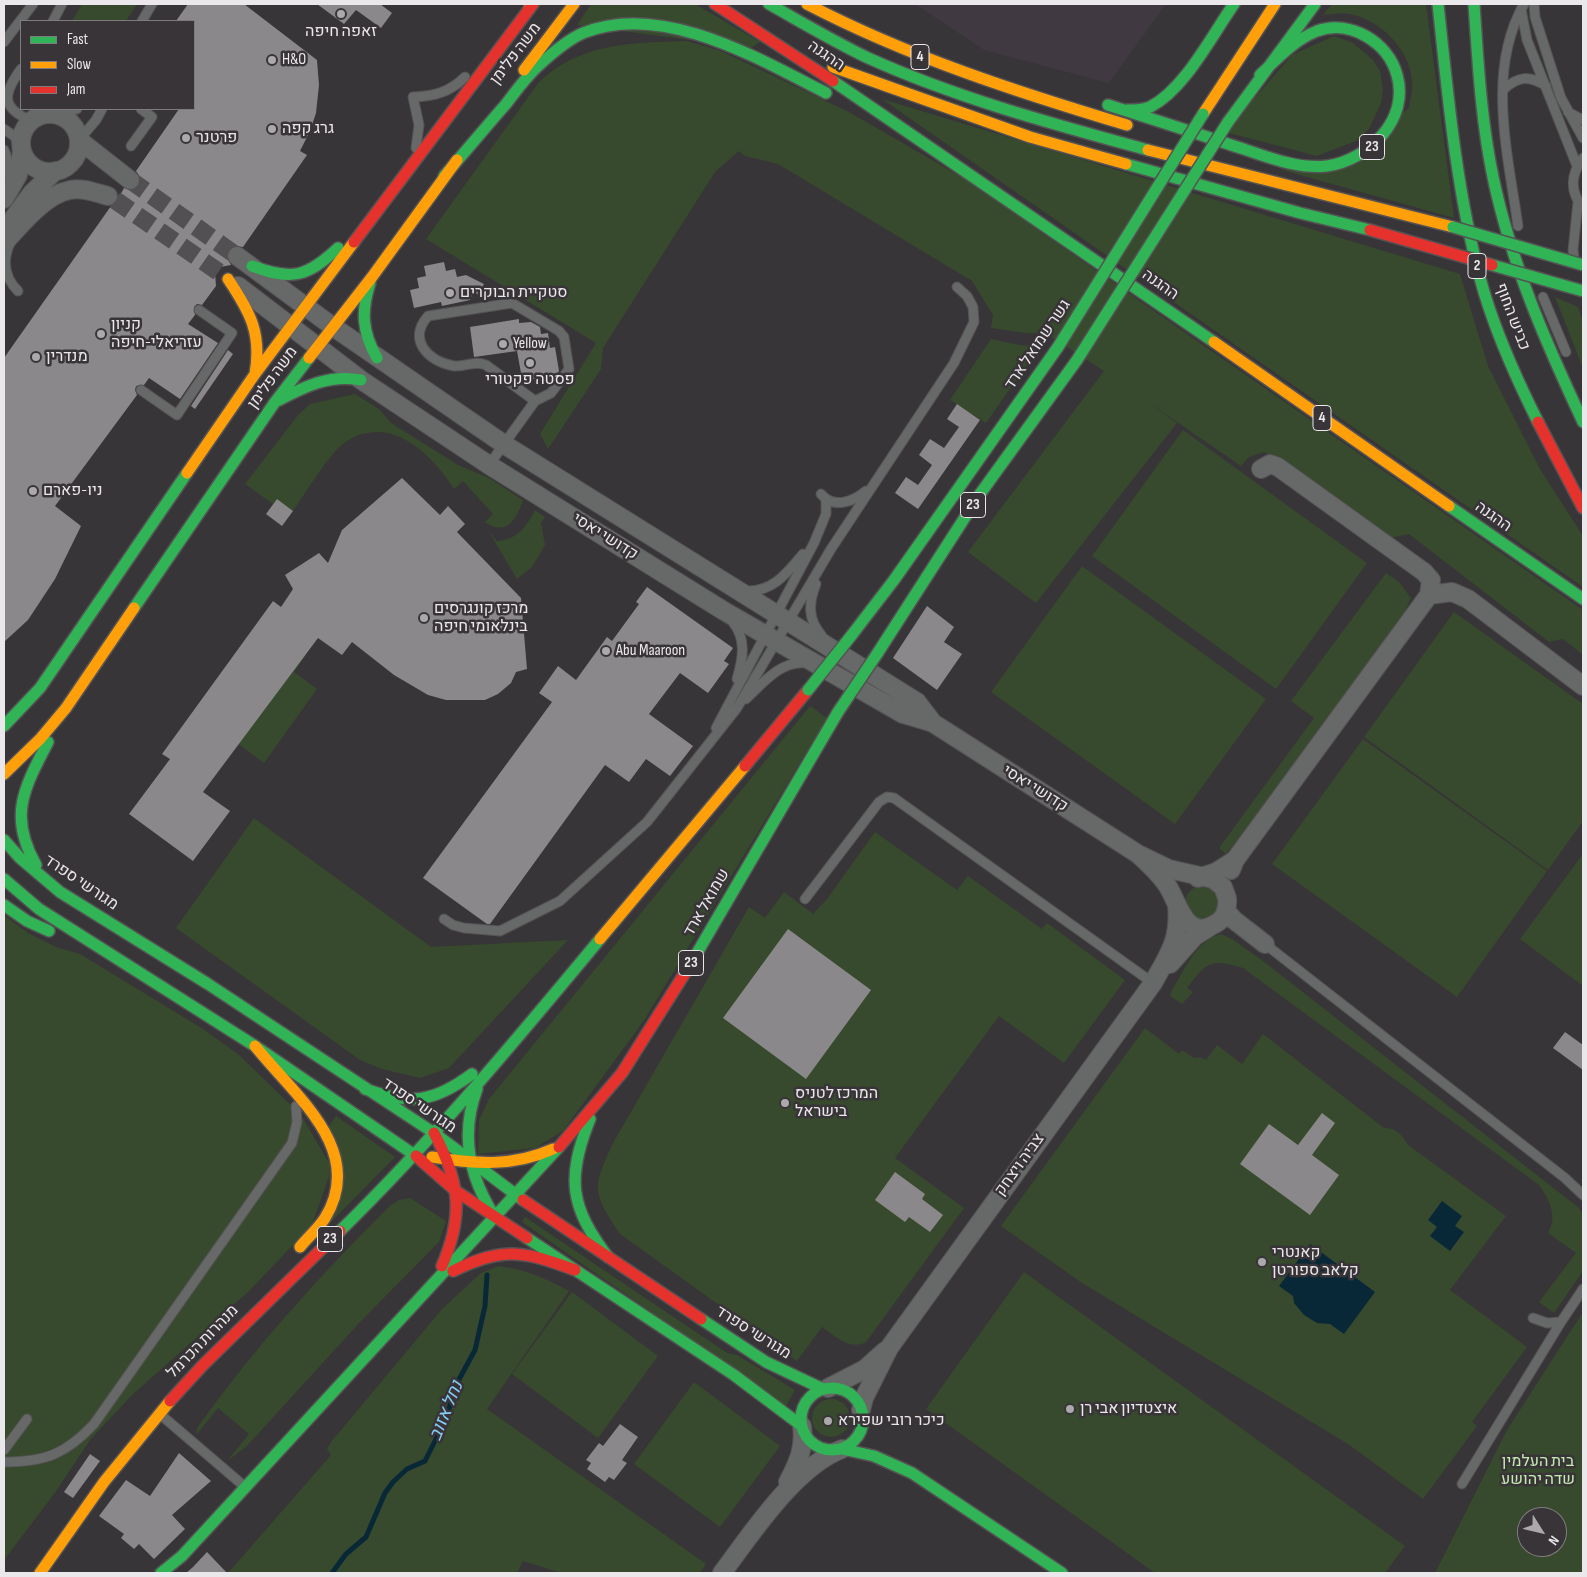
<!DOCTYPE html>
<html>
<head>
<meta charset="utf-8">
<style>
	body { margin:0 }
	#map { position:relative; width:1587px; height:1577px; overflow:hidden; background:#373537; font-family:"Sofia Sans Condensed",sans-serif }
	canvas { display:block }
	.frame { position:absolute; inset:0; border:5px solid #eae8ea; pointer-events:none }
	.legend { position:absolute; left:20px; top:20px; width:175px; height:90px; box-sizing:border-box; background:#383438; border:1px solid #7f7c7f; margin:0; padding:6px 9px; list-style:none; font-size:15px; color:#eae8ea }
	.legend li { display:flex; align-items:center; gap:10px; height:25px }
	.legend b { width:25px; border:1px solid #7f7c7f }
	.north { position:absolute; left:1517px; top:1507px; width:50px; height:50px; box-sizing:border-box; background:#383438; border:1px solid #7f7c7f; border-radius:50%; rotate:126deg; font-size:14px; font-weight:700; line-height:20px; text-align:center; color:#eae8ea }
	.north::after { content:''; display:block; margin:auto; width:18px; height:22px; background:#aba9ab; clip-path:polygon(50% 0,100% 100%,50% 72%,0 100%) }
</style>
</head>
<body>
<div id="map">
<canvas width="1587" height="1577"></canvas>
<div class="frame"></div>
<ul class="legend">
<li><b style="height:6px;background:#30b455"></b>Fast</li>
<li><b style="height:6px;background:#ff9f0a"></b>Slow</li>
<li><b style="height:6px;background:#e5322d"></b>Jam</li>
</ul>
<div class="north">N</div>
</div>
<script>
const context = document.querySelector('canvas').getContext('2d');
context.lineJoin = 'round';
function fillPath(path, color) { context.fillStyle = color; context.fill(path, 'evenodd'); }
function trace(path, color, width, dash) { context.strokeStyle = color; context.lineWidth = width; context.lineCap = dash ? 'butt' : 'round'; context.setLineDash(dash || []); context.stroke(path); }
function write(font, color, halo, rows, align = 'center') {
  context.font = font + ' "Sofia Sans Condensed",Heebo,sans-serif'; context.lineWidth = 5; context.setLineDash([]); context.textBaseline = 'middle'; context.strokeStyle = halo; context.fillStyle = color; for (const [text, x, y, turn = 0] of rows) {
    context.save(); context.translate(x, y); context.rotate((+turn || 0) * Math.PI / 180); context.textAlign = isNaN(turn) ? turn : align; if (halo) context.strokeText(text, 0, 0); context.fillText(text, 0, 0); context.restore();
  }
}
fillPath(new Path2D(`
	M915,4H1166L1109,83L984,50Z`), '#413942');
fillPath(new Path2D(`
	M82,4H137L126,21H72Z
	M591,4H695L760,42L751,48L577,25Z
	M1332,4H1426L1454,218L1282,170L1330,171L1409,108C1410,100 1413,90 1412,81C1410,50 1381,20 1350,14C1342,12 1332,14 1323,15Z
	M1334,36L1353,43L1373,60L1380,71L1383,89L1381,103L1369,129L1356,141L1317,156L1225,132L1292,55Z
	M687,41L721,51L849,112L965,179L1583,610V655L1563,639L1549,642L1409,534L1384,539L1276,458L1264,452L1249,457L1241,466L1145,400L1177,423L1036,603L968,552L1104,371L1045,333H1026L991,328L993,315L972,281L778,164L745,156L739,151L715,172L603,348L601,369L548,449L540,434L596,343L426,239L539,82C582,42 631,43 687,41Z
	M882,99L1460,274L1488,366L1540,469L1583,536V587Z
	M1555,297L1578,307L1583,323V368Z
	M991,339L1020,345L1040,346L986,423L950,400Z
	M355,394L379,409L391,423L458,465L489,478L523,500C517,519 506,537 485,522L493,514L463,481L454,489C431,453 389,412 344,443C328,455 305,494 293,511L277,499L273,504L245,484L298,415L310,404Z
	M1183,430L1367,563L1276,689L1092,556Z
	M535,510L545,517L541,523L545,545L532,567L517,579L488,530L497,541C517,540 527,526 535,510Z
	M1082,566L1266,699L1175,824L991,692Z
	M1386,573L1399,582L1411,598L1405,611L1267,804L1226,854L1219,848L1314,718L1291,701Z
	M1454,612L1583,704V821L1548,870L1364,737Z
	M272,630L306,655L294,672L317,689L264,763L206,720Z
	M810,706L827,718L645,1019L563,1131L535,1148L478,1154L479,1120L489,1099Z
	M1363,739L1547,871L1457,997L1272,864Z
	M254,818L431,947L568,940L449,1068L420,1078L382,1069L360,1060L176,928Z
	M875,832L957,890L968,876L1042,929L1047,923L1125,980L1064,1063L999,1016L895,1158L964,1208L866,1342C850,1351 835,1336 822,1327L797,1361L620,1234C592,1191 592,1189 613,1143L749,907L765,918L784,892L813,914L827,899Z
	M1583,854V986L1520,939Z
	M1185 903a17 17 0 1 1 34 0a17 17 0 1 1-34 0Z
	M4,915L28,933L56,947L80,954L203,1029L238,1054L301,1115L332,1168L312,1225L249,1291L131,1396L90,1440L54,1494L4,1560Z
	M1221,934L1232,939L1263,961L1579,1208L1583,1214V1271L1554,1313L1539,1302L1576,1253L1548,1233C1558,1217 1549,1198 1539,1185L1243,968C1210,958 1207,962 1187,988L1193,992L1182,1004L1170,996L1172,990C1184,971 1197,939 1221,934Z
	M1145,1028L1179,1054L1182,1050L1194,1058L1200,1057L1206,1060L1217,1045L1242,1064L1263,1034L1384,1128C1396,1127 1403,1136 1408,1145L1506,1216L1450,1290L1527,1347L1472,1422L1477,1426L1423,1499L1348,1444L1082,1283L1001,1226Z
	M336,1116L395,1157L330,1223L329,1126Z
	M410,1198L446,1221L439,1242L361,1321L246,1447L227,1461L249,1434L218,1408L196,1435L197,1428C254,1348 320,1275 390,1206L399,1200Z
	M525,1217L727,1353L737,1355L795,1390L786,1406L522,1222Z
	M498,1266C525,1269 545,1278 569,1291L487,1409L706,1564L700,1573H561L523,1561L517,1573H228L331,1455L327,1449L331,1442L443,1308L481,1273Z
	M1024,1272L1405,1546L1385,1573H1155L926,1409Z
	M572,1292L658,1356L598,1438L512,1374Z
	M1583,1312V1573H1435L1507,1430ZM1527,1517H1557V1547H1527Z
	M694,1382L780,1446L720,1527L634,1464Z
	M812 1418a19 19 0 1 1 38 0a19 19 0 1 1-38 0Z`), '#374a2d');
fillPath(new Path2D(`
	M1442,1201L1462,1216L1455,1226L1464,1232L1450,1251L1430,1236L1437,1227L1428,1220Z
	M1310,1244L1375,1292L1344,1334L1330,1324L1317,1323L1304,1315L1294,1303L1293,1296L1279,1286Z`), '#092837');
trace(new Path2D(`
	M332,1573L346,1554L366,1537L385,1493L393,1482L407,1469L425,1461L446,1419L456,1385L475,1350L485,1306L487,1275`), '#092837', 5);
fillPath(new Path2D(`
	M188,4H244L317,60L319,85L316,113L310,131L300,151L307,155L243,247L233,246L229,249L226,255L231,265L220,267L215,273L216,286L202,305L197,304L194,307L195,315L188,324L218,343L180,399L149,378L144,385L136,386L135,390L137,395L55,506L81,526L55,579L28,620L4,642V358L111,206L116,203L124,188L133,190L139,186L140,177L136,171L179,109H194V21H176Z
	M317,4H380L392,13L381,28L356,10L344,24Z
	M444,262L446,271L455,269L457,277L466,275L484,284L479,295L473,292L470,300L442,306L441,302L414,308L410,290L419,288L417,278L426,276L424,266Z
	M519,319V323L531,322L540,327L541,334L548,333L550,348L555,347L559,371L557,375L530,380L521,373L517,351L474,357L470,327Z
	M228,350L233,354L195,409L191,406Z
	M957,404L980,420L918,509L895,493L906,477L918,485L932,465L919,455L930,439L944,448L959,427L947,419Z
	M402,478L440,515L448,506L465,524L457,532L521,598L527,669L516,672L511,683L498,694L485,700H446L428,695L394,675L352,642L342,655L318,638L203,792L230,811L193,861L129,814L170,759L162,754L273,601L281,607L293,589L285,575L319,553L328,563L342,530Z
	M277,499L293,511L282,526L266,514Z
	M647,587L733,648L724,661L729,664L708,693L680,673L649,714L693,746L670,776L646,759L629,782L605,765L490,924H487L423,878L552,702L539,693L558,666L576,680L607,637L612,641L639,604L636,602Z
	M927,606L954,627L944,642L962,654L937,690L893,658Z
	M788,929L871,990L806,1079L723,1018Z
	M1565,1032L1583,1045V1070L1553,1048Z
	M1322,1113L1335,1123L1312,1155L1339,1175L1310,1215L1240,1164L1269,1124L1298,1145Z
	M895,1172L925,1194L922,1199L943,1215L930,1232L909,1217L905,1222L875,1200Z
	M620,1424L638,1437L622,1460L627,1463L614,1480L609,1477L605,1482L587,1469L591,1463L586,1460L599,1443L603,1446Z
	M179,1453L211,1481L172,1515L185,1529L154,1559L139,1544L134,1549L121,1538L124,1534L99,1516L126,1480L150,1496Z
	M90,1454L100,1461L73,1498L64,1492Z
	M207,1552L227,1573H186L193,1567Z`), '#8a888a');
trace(new Path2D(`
	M130,180L237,256
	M115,200L223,275`), '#525052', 18, [18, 9]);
const lane = new Path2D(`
	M1534,4L1535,17L1561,98L1583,138
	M1521,9L1527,40L1577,166
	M53,21L62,4
	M142,21L152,4
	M4,42L33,4
	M21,69C3,94 0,108 32,121
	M1503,90C1518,76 1529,75 1546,86
	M1568,112L1583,120
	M57,115L77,109
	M4,129L14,136L22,151
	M79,140L96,120L102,109
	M131,146L152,117L141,109
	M416,148L419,125L413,97C435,96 450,92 465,77
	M4,150C9,160 9,173 4,184
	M1583,158C1570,175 1570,192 1583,208
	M1518,226C1508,154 1486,71 1524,4
	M11,241C2,259 4,277 18,291
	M1574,258L1573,250L1578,202
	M1543,297L1566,352
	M141,390L177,415L232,333L199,310
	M489,465L535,401L551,393L569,369L564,337L559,331L512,303L428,316C407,340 428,361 454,366C465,367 475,360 486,365L535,401
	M821,494C833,509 853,502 866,491
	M816,584C808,604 808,620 822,636
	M746,591C773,592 787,573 803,554
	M732,621C747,639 743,658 737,679
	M746,699C764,682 781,660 807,663
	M716,728L814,543L826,514V501
	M805,899L879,802L887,797L894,798L1153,983
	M444,919L453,925L464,928L500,931L560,901L647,822L737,708L831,549L954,363L974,322L973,307L967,296L957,287
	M1265,944L1565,1178L1583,1195
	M1533,1318L1547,1323L1561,1322L1583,1289
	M161,1415L244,1486
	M4,1450L27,1419
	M4,1462C45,1462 66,1454 94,1424L292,1143L297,1122L296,1106
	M1462,1484L1561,1322`);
const street = new Path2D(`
	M21 143a29 29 0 1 1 58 0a29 29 0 1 1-58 0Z
	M79,140L130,180
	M4,199L18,175L22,151
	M4,231L32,193L55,171
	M4,243C21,225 44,195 70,190C82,187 96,193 108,196
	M237,256L332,326L505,445L917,702L933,723
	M238,286L361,380L489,465L724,611L903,714L933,723L1138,854L1169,869L1213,879L1223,887L1227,898C1228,909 1225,919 1215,924C1185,942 1178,901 1167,885C1159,873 1148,863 1138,854
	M1261,469L1270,464L1278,467L1424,572L1431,580L1429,595
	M1231,870L1235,860L1429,595L1452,592L1468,599L1583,686
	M1198,878L1216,872L1235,860
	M1226,911L1234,920L1265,944
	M1170,964L1195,936L1211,926
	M828,1388L865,1369L885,1351
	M861,1410L864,1398L889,1348L1153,983C1169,954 1180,940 1177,906
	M788,1482C798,1463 805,1448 802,1426
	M722,1573C752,1533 795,1467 842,1449`);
const fast = new Path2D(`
	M769,4C801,22 833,41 866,57C956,98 1053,124 1148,150
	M1438,4C1448,96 1456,188 1480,278C1493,327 1515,376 1538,422
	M1474,4C1478,62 1481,120 1493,177C1511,263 1546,343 1583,422
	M833,81L1214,342
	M1108,105C1149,118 1190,131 1231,145C1261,154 1295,170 1327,166C1368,160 1410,120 1397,75C1388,42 1350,19 1317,31C1294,40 1277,59 1260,75
	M1127,110C1135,110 1143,110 1150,107C1185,89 1212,35 1234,4
	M1228,122L1315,4
	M1126,164L1300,213L1370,230
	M444,176C465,152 485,128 506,104C516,91 525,78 538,66C551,54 567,40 583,33C662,1 757,58 826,93
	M252,266C292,281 307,277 338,248
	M370,283C361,311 362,332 377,358
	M279,400C306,386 330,374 361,380
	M1449,506L1583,599
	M134,608L275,402L309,358
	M851,636L894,580L1058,347
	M877,654L980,494L1077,360
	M4,726L40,688L187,473
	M4,840L20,858L60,892L208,984L434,1133L523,1200
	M36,865C8,816 24,788 48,742
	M4,879L39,909L255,1046L416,1156
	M4,905L27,921L49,931
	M690,965L838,712
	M365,1089C410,1105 433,1103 472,1074
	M477,1089C460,1134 469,1177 495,1217
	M590,1119C566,1178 570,1207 608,1257
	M340,1231C433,1140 517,1039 600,939
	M527,1238L734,1375L802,1426
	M701,1319L766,1362L823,1389
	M801 1419a31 31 0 1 1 62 0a31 31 0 1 1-62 0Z
	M842,1449L874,1456L912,1473L1062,1573
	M161,1573L182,1556L559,1147`);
const slow = new Path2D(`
	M807,4C909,57 1017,92 1127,125
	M529,9L531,4
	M833,67L1030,137L1126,164
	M524,70L574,4
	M1203,114L1275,4
	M1148,150L1453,227
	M228,279C250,312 262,333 255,374
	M1214,342L1449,506
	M309,358L372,277L457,160
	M187,473L255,374L354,242
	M4,774L40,739L66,708L134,608
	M600,939L745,766
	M255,1046C294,1095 367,1150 325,1218C318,1229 308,1237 300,1247
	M432,1157C475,1164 513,1167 553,1149
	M40,1573L104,1482L170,1401`);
const jam = new Path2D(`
	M715,4L833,81
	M354,242L533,4
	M1538,422L1583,508
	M745,766L808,690
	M434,1133C460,1182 464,1215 442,1266
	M559,1147L622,1073L690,965
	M416,1156L456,1191L527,1238
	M523,1200L701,1319
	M453,1271C504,1246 523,1251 575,1270
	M170,1401L202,1366L340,1231`);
trace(lane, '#545254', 11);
trace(street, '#545254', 20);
trace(fast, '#545254', 14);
trace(slow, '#545254', 14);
trace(jam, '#545254', 14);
trace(lane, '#676868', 9);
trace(street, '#676868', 18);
trace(fast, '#30b455', 11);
trace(slow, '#ff9f0a', 11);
trace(jam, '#e5322d', 11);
const fastBridge = new Path2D(`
	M1453,227L1583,265
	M1492,265L1583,291
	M1058,347L1203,114
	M1077,360L1228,122
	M808,690L851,636
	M838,712L877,654`);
const jamBridge = new Path2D(`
	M1370,230L1492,265`);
trace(fastBridge, '#545254', 14, []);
trace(jamBridge, '#545254', 14, []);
trace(fastBridge, '#30b455', 11);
trace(jamBridge, '#e5322d', 11);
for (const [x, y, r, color] of [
	[341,14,5,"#aba9ab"],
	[272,60,5,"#aba9ab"],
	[272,129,5,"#aba9ab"],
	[186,138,5,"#aba9ab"],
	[450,293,5,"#aba9ab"],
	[101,334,5,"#aba9ab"],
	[503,344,5,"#aba9ab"],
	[36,357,5,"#aba9ab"],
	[530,363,5,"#aba9ab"],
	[33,491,5,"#aba9ab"],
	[424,618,5,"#aba9ab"],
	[606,651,5,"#aba9ab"],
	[785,1103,5,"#aba9ab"],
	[1262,1262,5,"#aba9ab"],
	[1070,1409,5,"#aba9ab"],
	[828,1421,5,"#aba9ab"]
]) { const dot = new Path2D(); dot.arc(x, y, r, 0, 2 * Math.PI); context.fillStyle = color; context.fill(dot); trace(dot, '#383438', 2); }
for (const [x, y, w] of [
	[920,57,18],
	[1372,147,25],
	[1477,266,18],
	[1322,418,18],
	[973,505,25],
	[691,963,25],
	[330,1239,25]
]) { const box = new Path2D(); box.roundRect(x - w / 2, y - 12.5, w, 25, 4); context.fillStyle = '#383438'; context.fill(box); trace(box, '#eae8ea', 1); }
write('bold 15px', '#eae8ea', null, [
	["4",920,57],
	["23",1372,147],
	["2",1477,266],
	["4",1322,418],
	["23",973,505],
	["23",691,963],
	["23",330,1239]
]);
write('16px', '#eae8ea', '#383438', [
	["זאפה חיפה",341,32,"center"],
	["H&O",282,60],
	["גרג קפה",282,129],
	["פרטנר",196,138],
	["סטקיית הבוקרים",460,293],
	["קניון",111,325],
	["עזריאלי-חיפה",111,343],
	["Yellow",513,344],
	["מנדרין",46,357],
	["פסטה פקטורי",530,380,"center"],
	["ניו-פארם",43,491],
	["מרכז קונגרסים",434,609],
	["בינלאומי חיפה",434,627],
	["Abu Maaroon",616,651],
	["המרכז לטניס",795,1094],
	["בישראל",795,1112],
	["קאנטרי",1272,1253],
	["קלאב ספורטן",1272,1271],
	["איצטדיון אבי רן",1080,1409],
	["כיכר רובי שפירא",838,1421]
], 'left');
write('16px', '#eae8ea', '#383438', [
	["משה פלימן",516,54,-53],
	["ההגנה",826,56,34],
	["ההגנה",1160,285,35],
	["כביש החוף",1512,317,69],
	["גשר שמואל ארד",1038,345,-56],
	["משה פלימן",273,378,-54],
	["ההגנה",1493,517,35],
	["קדושי יאסי",605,537,32],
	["קדושי יאסי",1035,789,32],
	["מגורשי ספרד",81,883,34],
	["שמואל ארד",707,903,-60],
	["מגורשי ספרד",419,1106,34],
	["צביה ויצחק",1020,1165,-54],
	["מגורשי ספרד",753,1333,32],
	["מנהרות הכרמל",203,1342,-46]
]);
write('16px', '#c3ebae', '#383438', [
	["בית העלמין",1538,1462],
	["שדה יהושע",1538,1480]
]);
write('italic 18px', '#85cdf5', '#383438', [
	["נחל אזוב",447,1411,-68]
]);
</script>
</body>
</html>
